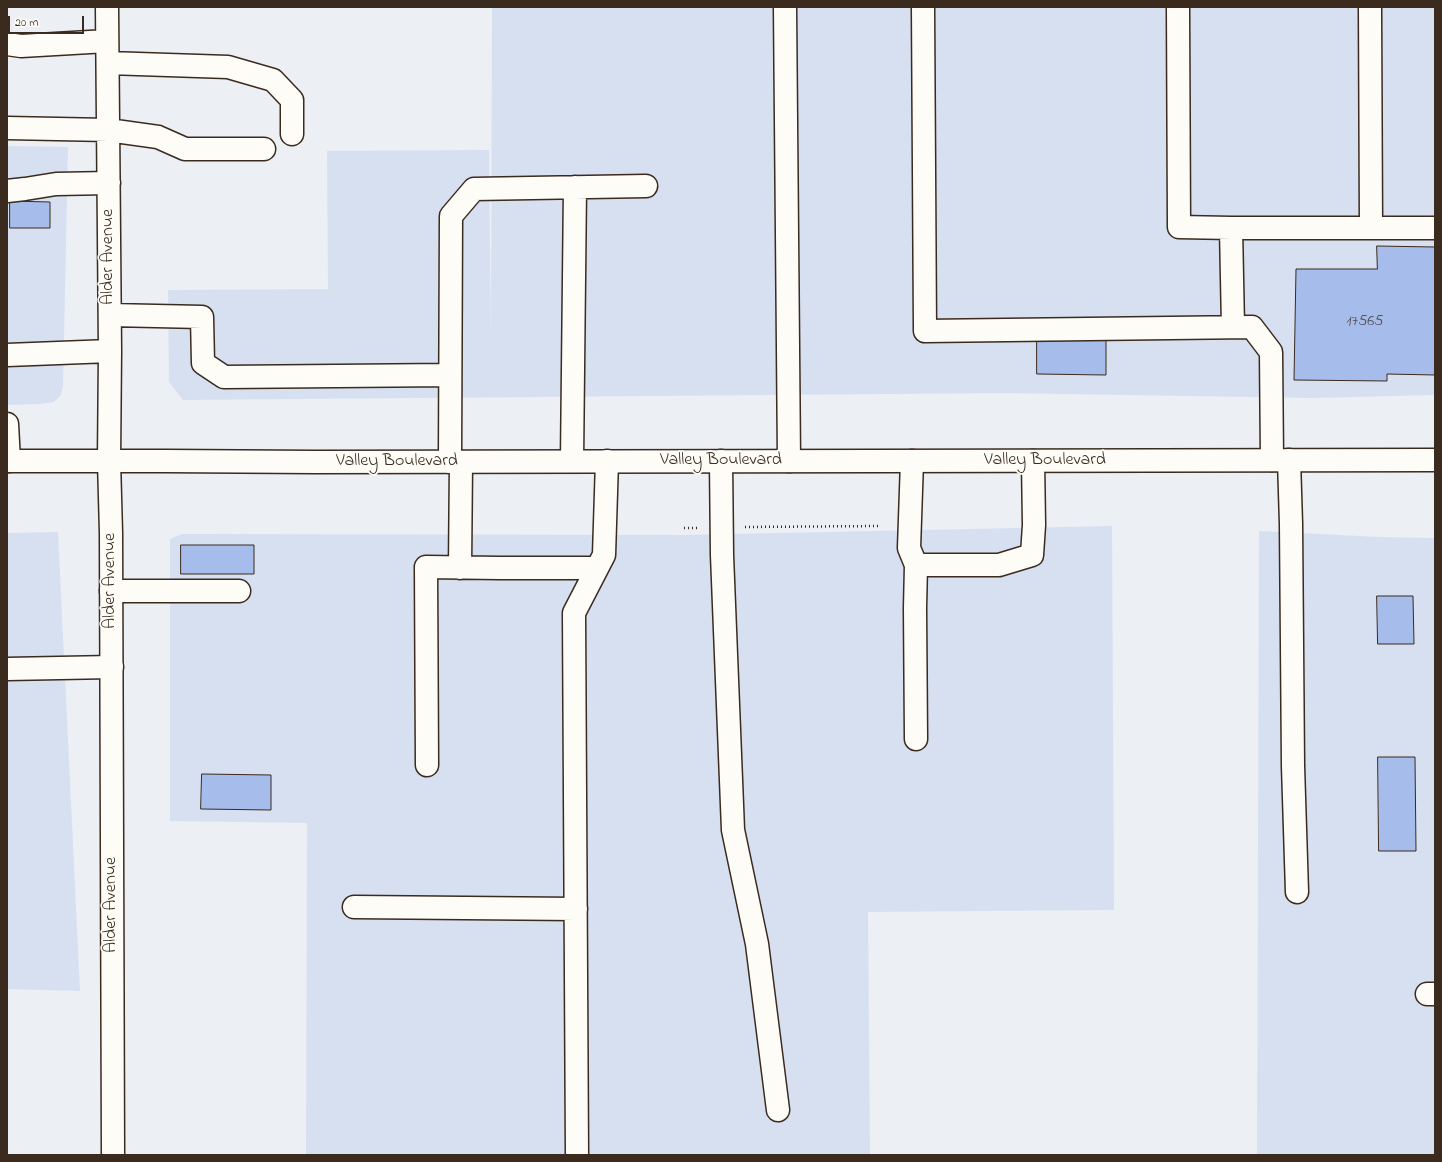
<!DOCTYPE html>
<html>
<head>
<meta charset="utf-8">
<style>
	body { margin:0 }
	#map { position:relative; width:1442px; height:1162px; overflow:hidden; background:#eceff4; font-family:"Indie Flower",sans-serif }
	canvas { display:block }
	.frame { position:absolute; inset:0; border:8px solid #3b2a1e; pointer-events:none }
	.scale { position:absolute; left:8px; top:16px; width:76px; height:18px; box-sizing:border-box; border:2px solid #3b2a1e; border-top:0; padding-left:5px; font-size:12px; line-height:14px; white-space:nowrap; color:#3b2a1e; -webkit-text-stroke:3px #fdfcf7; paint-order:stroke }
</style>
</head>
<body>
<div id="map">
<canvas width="1442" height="1162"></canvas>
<div class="frame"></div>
<div class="scale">20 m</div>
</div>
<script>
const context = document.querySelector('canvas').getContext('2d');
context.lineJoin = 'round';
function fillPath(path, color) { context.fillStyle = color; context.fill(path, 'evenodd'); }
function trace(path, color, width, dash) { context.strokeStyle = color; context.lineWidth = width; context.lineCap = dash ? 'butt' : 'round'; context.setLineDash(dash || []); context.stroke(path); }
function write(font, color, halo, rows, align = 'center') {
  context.font = font + ' "Indie Flower",sans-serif'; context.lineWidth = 3.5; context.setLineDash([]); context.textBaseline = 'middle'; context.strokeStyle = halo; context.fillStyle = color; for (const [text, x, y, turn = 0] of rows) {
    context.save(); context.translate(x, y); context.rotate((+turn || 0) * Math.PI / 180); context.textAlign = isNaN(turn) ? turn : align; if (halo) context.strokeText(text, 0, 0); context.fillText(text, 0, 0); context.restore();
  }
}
fillPath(new Path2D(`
	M492,7H1435V395L1312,398L1003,393L183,400L169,382L168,290L328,289L327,151L489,150L491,338Z
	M7,146L68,147L63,386L61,395L54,402L40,404L7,405Z
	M1112,526L1114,910L868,912L870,1155H306L307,823L170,821V539L182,534L683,535Z
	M1259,531L1379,537L1435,538V1155H1257Z
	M58,532L80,991L7,989V533Z`), '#d7e0f1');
const building = new Path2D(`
	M10,201L50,202V228H10Z
	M1377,246L1435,247V375L1387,374V381L1294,380L1296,269H1377Z
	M1037,332H1106V375L1037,374Z
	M181,545H254V574H181Z
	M1377,596H1413L1414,644H1378Z
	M1378,757H1415L1416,851H1379Z
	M202,774L271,775V810L201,809Z`);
fillPath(building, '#a6bcea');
trace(building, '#3b2a1e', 1);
const minor = new Path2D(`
	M107,7L110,351L109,461
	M785,7L789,461
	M923,7L925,331L1252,327L1271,352L1272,460
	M1178,7L1179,227L1231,228
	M1370,7L1371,228
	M7,44L21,46L107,41
	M108,63L228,67L273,80L292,100V134
	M7,128L108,130L158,137L185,149H264
	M7,191L25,189L56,184L109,183
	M110,315L202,317L203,363L224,377L449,375
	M1233,327L1231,228H1435
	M7,355L110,351
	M7,424L9,461
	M1289,460L1291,524L1293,766L1297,892
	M572,461L575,187
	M721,461L722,555L733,830L757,944L778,1110
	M912,461L909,548L916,565H999L1032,555L1034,525L1033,461
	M450,462L451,216L474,189L646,186
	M916,565L915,608L916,739
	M460,568L461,462
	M111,591H239
	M7,669L112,667
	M427,765L426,567L500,568H597
	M354,907L576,909
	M1427,994H1435
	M577,1155L574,613L604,555L607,461`);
const major = new Path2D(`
	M7,461H165L316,462L1435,460
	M109,461L111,533L113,1155`);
trace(minor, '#3b2a1e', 25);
trace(major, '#3b2a1e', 25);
trace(new Path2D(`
	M745,527L879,526
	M684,528H698`), '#3b2a1e', 2.5, [1, 3]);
trace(minor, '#fdfcf7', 22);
trace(major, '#fdfcf7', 22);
write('16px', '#564e51', null, [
	["17565",1365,322]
]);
write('18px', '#3b2a1e', '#fdfcf7', [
	["Alder Avenue",109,257,-90],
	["Valley Boulevard",721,461],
	["Valley Boulevard",1045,461],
	["Valley Boulevard",397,462],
	["Alder Avenue",111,581,-90],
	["Alder Avenue",112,905,-90]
]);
</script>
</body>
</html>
